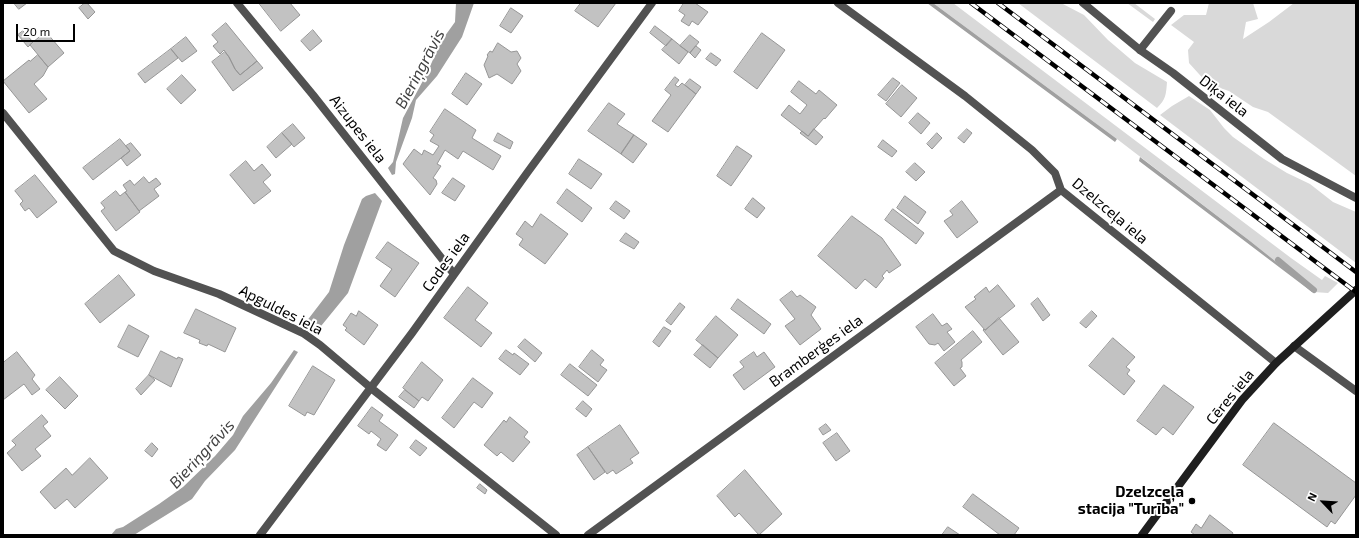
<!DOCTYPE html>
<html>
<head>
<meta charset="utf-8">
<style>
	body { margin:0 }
	#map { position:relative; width:1359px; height:538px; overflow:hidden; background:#fff; font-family:"Exo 2",sans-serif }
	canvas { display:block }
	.frame { position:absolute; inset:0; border:4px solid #000; pointer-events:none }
	.north { position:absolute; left:1303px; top:482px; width:40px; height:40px; -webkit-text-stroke:3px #fff; paint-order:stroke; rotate:295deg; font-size:11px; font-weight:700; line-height:16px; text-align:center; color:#000 }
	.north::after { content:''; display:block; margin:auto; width:14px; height:18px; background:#000; clip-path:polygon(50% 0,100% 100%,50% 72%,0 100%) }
	.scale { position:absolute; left:16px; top:24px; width:59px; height:18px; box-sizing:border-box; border:2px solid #000; border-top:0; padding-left:5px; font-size:12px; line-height:14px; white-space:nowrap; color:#000; -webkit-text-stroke:3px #fff; paint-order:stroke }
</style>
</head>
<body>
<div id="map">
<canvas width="1359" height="538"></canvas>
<div class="frame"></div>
<div class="north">N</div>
<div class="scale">20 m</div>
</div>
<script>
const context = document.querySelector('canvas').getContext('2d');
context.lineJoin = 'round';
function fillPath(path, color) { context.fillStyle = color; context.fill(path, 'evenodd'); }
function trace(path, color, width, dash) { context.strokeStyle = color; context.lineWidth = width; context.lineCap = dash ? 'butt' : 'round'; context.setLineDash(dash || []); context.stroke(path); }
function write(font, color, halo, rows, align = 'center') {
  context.font = font + ' "Exo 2",sans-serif'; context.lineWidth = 4; context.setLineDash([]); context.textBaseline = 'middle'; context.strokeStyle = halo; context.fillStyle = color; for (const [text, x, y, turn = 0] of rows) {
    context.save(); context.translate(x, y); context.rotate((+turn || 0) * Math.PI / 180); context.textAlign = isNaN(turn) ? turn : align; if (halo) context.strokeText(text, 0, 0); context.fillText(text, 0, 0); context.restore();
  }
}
fillPath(new Path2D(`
	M933,3H953L1291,258L1322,280L1325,276L1338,283L1328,293L1314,292L1250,241L1117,139Z
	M1018,3H1061L1084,15L1108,40L1135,63L1167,82C1166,95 1166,99 1157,108Z
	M1127,3H1134L1155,19L1153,22Z
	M1209,3H1253L1258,19L1246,22L1243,39L1269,22L1294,3H1356V176L1268,112L1253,107L1229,91L1208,84L1189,63L1188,50L1194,42L1171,25L1184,15H1206Z
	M1189,96L1210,110L1224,128L1233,137L1264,159L1287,173L1310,184L1333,202L1356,212V263L1160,115L1172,106Z`), '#d9d9d9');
fillPath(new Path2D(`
	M456,3H474L462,37L437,76L416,100L412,118L396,162L395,174L392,175L388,168L393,162L403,118L426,75L442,40L455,22Z
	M927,3H933L1117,139L1115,142Z
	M1140,157L1250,241L1314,292H1312L1139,161Z
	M375,193L382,201L348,293L317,331L306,322L329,292L344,245L362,199L366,196Z
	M294,350L298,352L235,450L205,481L192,499L134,535H111L116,529L123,527L159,504L183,487L215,456L233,435L243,416L271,383Z`), '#a0a0a0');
trace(new Path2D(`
	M1278,260L1314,290`), '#a0a0a0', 6);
const building = new Path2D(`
	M14,3H27L19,9Z
	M85,3H87L95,12L88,19L79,8Z
	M259,3H290L300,15L281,31Z
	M581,3H616L598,27L575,11Z
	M684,3H695L708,12L698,25L692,21L689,26L681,21L685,15L679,11Z
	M511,8L523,16L511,33L500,26Z
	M226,23L257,61L240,75L235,69L229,57L224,50L220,54L213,46L218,42L212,35Z
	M655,26L672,39L666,46L650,33Z
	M313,30L322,41L310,51L301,41Z
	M23,31L33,42L28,47L18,35Z
	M46,32L64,53L48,67L30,45Z
	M762,33L785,50L757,89L734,72Z
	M690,35L699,42L690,53L680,46Z
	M186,37L197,51L182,62L171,49Z
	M672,39L688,52L679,64L662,50Z
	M498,43L511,52L517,51L521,58L517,64L521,71L512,84L497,74L489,78L484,65L488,56L487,55L490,51L492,52Z
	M696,46L701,50L695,58L690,53Z
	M171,49L178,58L145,83L138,74Z
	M225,52L229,57L235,69L240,75L257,61L263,68L233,91L212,62Z
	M711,53L721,60L716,66L706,59Z
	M38,55L48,67L43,76L34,84L47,99L29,113L3,81L29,60L30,61Z
	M466,73L482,84L467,105L452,94Z
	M182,75L196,90L181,104L167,89Z
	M675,77L679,80L675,85L678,87L682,83L696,94L668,132L652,121L671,95L665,90Z
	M893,78L900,83L886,101L878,95Z
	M690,79L701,87L696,94L685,85Z
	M799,81L816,94L819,90L837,105L825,119L824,118L808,136L781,115L789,105L800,114L807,105L791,92Z
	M902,85L917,98L901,117L886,104Z
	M609,103L625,114L617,124L634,135L621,154L588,131Z
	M445,109L476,130L472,138L501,156L493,170L463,151L458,159L445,150L437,164L441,166L433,178L436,180L437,184L430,195L403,164L414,149L422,155L424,150L433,155L439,146L430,141L434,135L430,132Z
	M918,113L930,123L921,134L909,123Z
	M293,124L305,138L294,147L282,133Z
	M814,129L823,137L816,145L800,133L802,131L808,136Z
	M967,129L972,133L964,143L958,138Z
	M282,133L292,144L276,158L267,147Z
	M498,133L513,142L510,149L494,141Z
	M937,133L942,138L932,149L927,144Z
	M634,135L647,144L633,163L621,154Z
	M120,139L130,151L93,180L83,168Z
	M883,140L897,151L892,157L878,147Z
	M131,143L141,155L127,166L121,158L130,151L126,146Z
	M737,146L752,156L731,186L717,176Z
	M579,159L602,174L591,189L569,174Z
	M246,161L254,171L262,164L271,175L263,182L271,191L254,204L230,175Z
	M915,163L925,172L916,181L906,172Z
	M35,175L57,202L37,218L29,208L25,211L20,204L23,201L15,191Z
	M144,177L149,183L156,178L161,184L154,189L159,196L139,211L125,192L127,191L123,185L130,180L134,185Z
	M453,178L465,186L455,201L442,193Z
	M567,189L592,208L582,222L557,203Z
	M116,191L120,196L125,192L140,212L116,231L101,211L105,208L101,203Z
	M905,196L926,212L918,224L897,208Z
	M753,198L765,208L757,218L745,209Z
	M616,201L630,211L624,219L610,209Z
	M962,201L978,222L957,238L944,221L953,215L950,211Z
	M893,209L924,233L916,244L885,220Z
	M541,214L568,234L545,264L519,245L523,239L516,234L525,221L532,227Z
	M852,216L882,238L901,265L889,273L887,270L882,276L884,278L876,288L865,279L856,289L818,256Z
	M626,233L639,242L634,249L620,241Z
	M388,242L419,263L395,297L380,286L392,269L376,258Z
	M119,275L135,295L100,323L85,304Z
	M998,285L1015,306L985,330L965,307L976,299L974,297L986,287L989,292Z
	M468,287L488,303L475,320L492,333L481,347L444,318Z
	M792,291L797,297L800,295L816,307L811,315L821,329L800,345L785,326L795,319L780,300Z
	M1038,298L1050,315L1043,321L1031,304Z
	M738,299L771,324L764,334L731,309Z
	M680,303L685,307L671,325L666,321Z
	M196,309L236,328L225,352L208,344L207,346L199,343L200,340L184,333Z
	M359,311L378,325L364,345L345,330L347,328L343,325L351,313L356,316Z
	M1092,311L1097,316L1086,328L1080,323Z
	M933,314L942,326L947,323L952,329L947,332L955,342L944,351L938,343L935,345L929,344L916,327Z
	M716,316L738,335L718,358L696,340Z
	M999,318L1019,342L1003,355L983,330L984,329L985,330Z
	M129,325L149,336L138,357L118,347Z
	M664,327L671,331L659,347L653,342Z
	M973,331L982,342L961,360L962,362V367L960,368L966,376L954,386L935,363Z
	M1113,338L1135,357L1126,367L1130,370L1127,374L1135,381L1124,395L1089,366Z
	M525,339L542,353L535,362L518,347Z
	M703,345L718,358L710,368L694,355Z
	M506,350L513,355L514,353L529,364L520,375L499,359Z
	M592,350L604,360L600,365L607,370L598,382L579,367Z
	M161,351L177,359L178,357L183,359L171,387L149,375Z
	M17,352L35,375L32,379L40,389L32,395L24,384L3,400V363Z
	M754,352L757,357L764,352L775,367L744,390L733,375L744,367L740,362Z
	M422,362L443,380L428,401L422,397L419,401L403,388Z
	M570,364L597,385L588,396L561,375Z
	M313,366L335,380L314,415L307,412L305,416L289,406Z
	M149,375L155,380L141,395L136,389Z
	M60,377L78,396L65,409L46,390Z
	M473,378L493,393L482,408L474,402L454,428L442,418Z
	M1164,385L1194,407L1173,435L1163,427L1156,435L1137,421Z
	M405,390L419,401L414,408L399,397Z
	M583,401L592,409L586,417L576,409Z
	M372,407L383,415L379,421L398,435L386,451L377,445L381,439L371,431L369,434L358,426Z
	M42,415L48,422L43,426L51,436L35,449L41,456L22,471L7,453L16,445L12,441Z
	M510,417L528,432L524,437L530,442L513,462L501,452L497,456L484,445L504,420L506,422Z
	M1274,423L1356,483V495L1335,524L1331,521L1327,527L1243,465Z
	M826,424L831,430L823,435L819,429Z
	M620,425L639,453L630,459L633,463L616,474L613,470L607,474L588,447Z
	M837,433L850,451L836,461L823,443Z
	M416,440L427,448L420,456L410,448Z
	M152,443L158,449L152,457L145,451Z
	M588,447L605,472L594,480L577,455Z
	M90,458L108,478L75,508L67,499L55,509L40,492L66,468L72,475Z
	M745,470L782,514L759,535L739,513L735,517L717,496Z
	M480,484L487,490L485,494L477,488Z
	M973,494L1019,528L1014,535H1000L963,507Z
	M1210,515L1233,533L1232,535H1195L1191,532L1196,524L1201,528Z
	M948,527L960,535H942Z`);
fillPath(building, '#c2c2c2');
trace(building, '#969696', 1);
trace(new Path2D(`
	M1140,50L1171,11`), '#525252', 8);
trace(new Path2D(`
	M237,3L313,95L454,274
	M838,3L965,96L1032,150L1055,173L1061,190L1276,363
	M1083,3L1140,50L1173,73L1282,159L1356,198
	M3,113L114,251L154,271L219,294L303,333L320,345L371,388L556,535
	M1294,346L1356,391
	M260,535L412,333L527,173L652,3
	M588,535L1061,190`), '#525252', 8);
trace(new Path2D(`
	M1142,535L1242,400L1276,363L1356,290`), '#1f1f1f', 8);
const rail = new Path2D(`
	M971,3L1356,292
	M998,3L1356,272`);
trace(rail, '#000', 4.5);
trace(rail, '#fff', 3, [9]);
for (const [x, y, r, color] of [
	[1192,501,4,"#000"]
]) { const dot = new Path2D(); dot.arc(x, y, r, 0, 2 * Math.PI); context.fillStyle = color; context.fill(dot); trace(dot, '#fff', 1.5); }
write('15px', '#000', '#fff', [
	["Dīķa iela",1224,96,38],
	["Aizupes iela",358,129,52],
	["Dzelzceļa iela",1110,211,40],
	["Codes iela",446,262,-54],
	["Apguldes iela",281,310,27],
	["Bramberģes iela",816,351,-36],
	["Cēres iela",1230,397,-51]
]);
write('bold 15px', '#000', '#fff', [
	["Dzelzceļa",1184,492],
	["stacija \"Turība\"",1184,509]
], 'right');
write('italic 16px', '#414141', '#fff', [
	["Bieriņgrāvis",420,69,-62],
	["Bieriņgrāvis",202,454,-47]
]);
</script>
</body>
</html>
